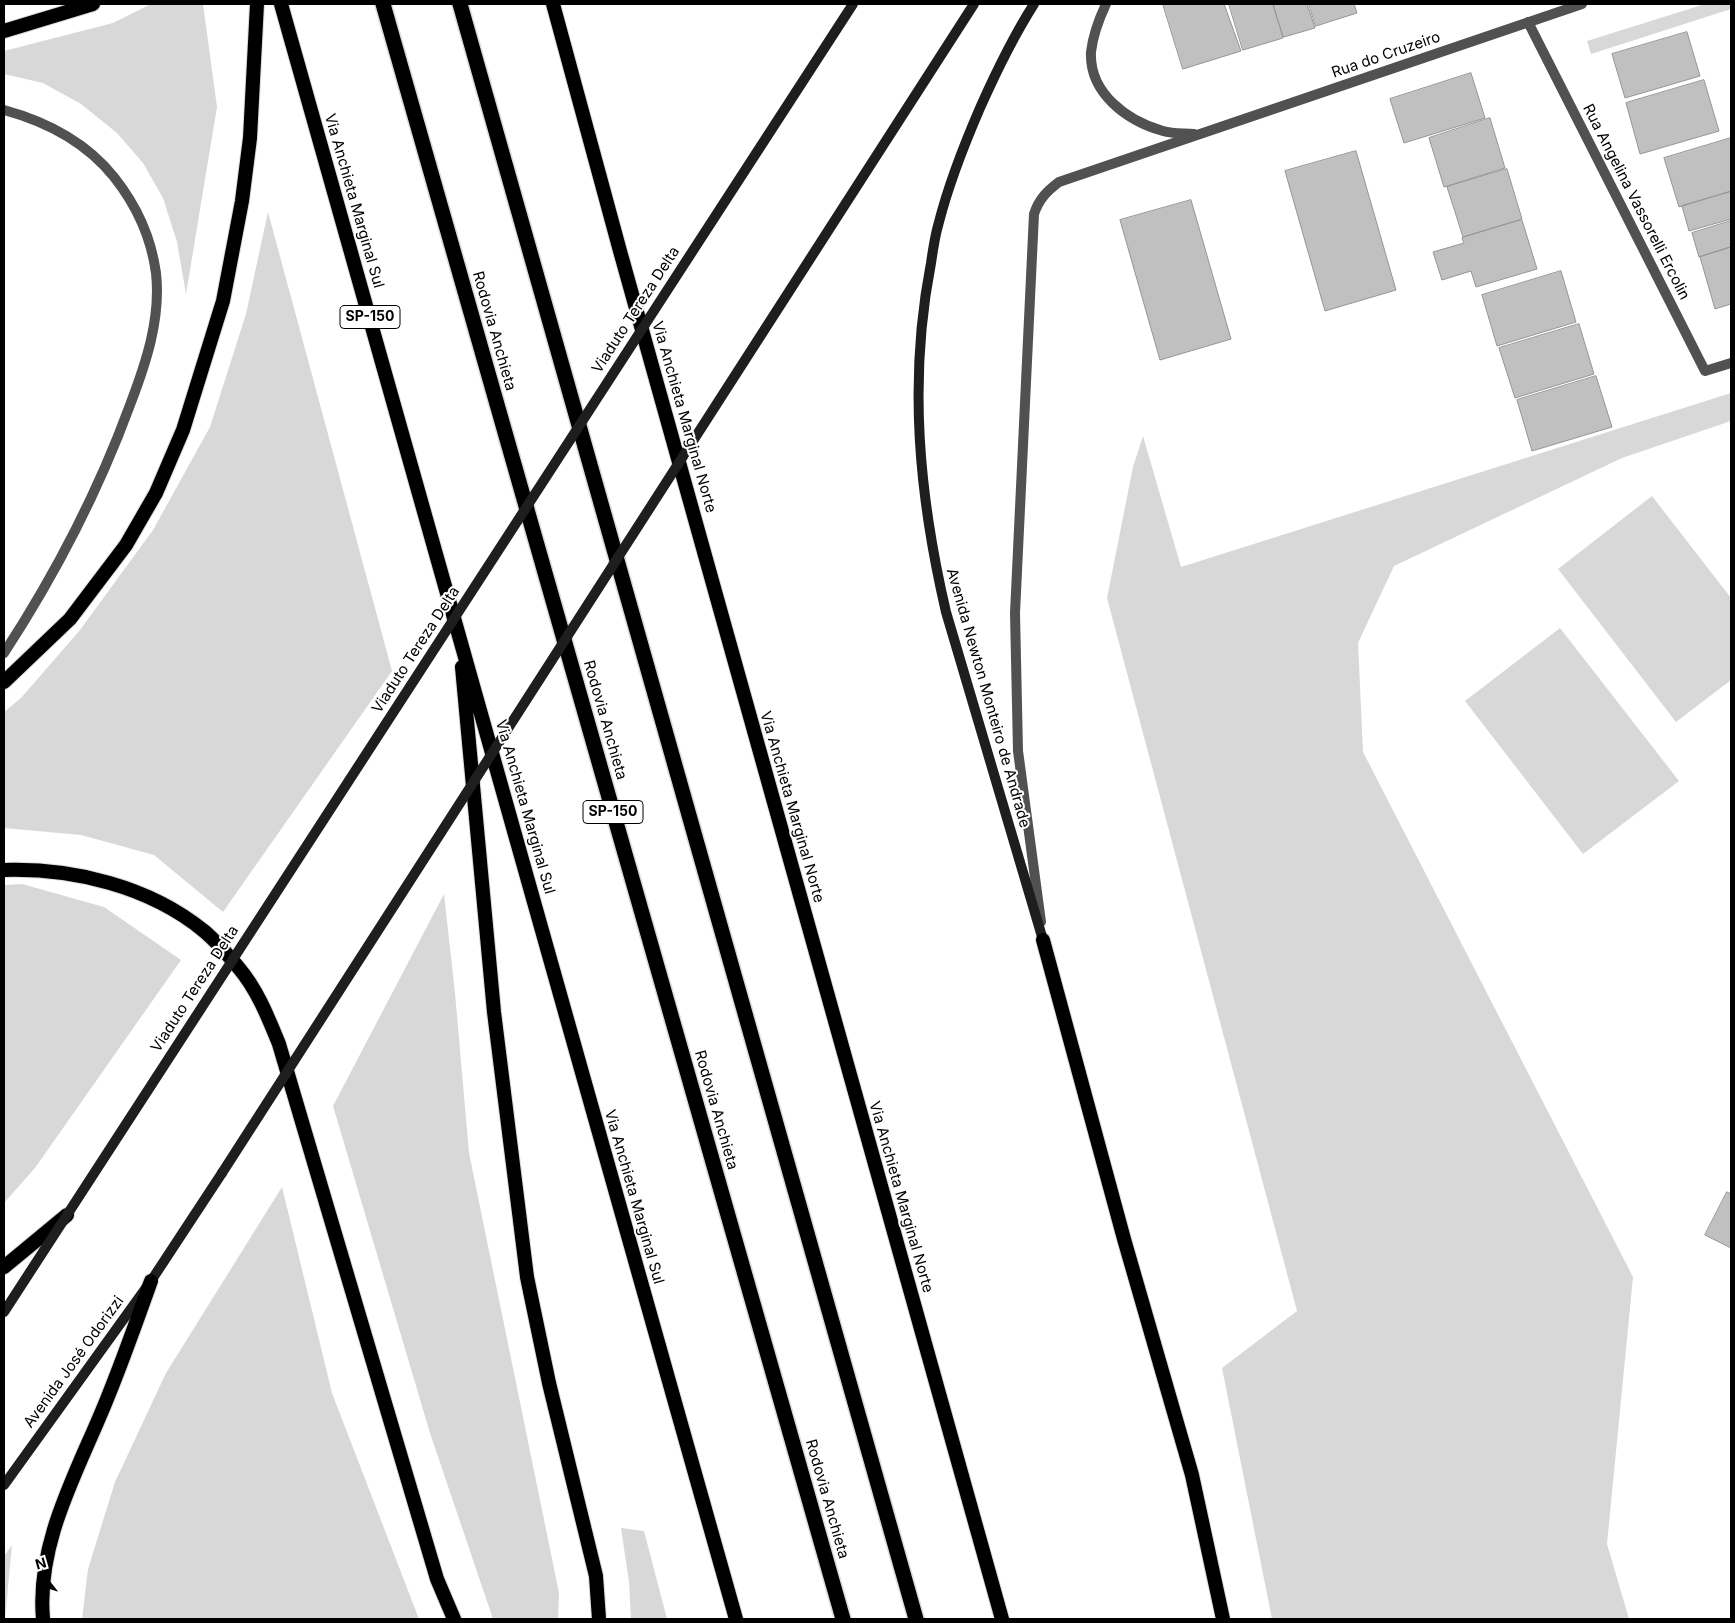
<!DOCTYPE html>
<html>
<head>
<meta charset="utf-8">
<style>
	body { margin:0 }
	#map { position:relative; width:1735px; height:1623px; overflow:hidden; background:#fff; font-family:Inter,sans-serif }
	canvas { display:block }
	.frame { position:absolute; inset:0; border:5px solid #000; pointer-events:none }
	.north { position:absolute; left:20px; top:1553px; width:50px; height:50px; -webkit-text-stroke:4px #fff; paint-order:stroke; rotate:344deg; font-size:14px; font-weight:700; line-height:20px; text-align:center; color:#000 }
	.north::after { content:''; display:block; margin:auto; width:18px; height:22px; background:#000; clip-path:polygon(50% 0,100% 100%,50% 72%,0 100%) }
</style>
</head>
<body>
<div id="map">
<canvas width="1735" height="1623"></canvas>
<div class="frame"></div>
<div class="north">N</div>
</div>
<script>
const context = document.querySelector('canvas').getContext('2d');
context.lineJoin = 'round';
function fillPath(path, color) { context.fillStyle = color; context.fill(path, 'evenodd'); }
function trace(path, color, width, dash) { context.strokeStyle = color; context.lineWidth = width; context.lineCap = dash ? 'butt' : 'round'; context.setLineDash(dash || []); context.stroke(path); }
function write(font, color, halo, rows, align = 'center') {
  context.font = font + ' Inter,sans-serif'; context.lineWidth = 4; context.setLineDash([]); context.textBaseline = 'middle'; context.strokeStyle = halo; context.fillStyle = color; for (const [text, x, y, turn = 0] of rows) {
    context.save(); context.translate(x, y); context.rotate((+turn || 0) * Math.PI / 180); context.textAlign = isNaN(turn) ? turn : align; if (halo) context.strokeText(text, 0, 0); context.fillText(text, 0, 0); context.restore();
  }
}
fillPath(new Path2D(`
	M151,4H203L217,107L186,294L177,242L163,198L143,163L117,133L81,104L43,83L4,74V51L113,23Z
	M1705,4H1731V9L1591,54L1587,41Z
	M268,212L392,671L223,912L154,855L81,835L4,828V712L21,698L80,630L153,530L210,427L246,314Z
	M1731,393V421L1622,458L1394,566L1358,643L1363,752L1633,1277L1607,1544L1629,1619H1272L1222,1368L1297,1311L1107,598L1133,467L1143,436L1181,567Z
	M1652,496L1731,598V680L1676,722L1558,569Z
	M1560,628L1679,781L1583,854L1465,701Z
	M22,884L104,907L181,960L35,1168L4,1203V885Z
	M444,894L455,993L469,1153L559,1593L558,1619H493L430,1433L333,1106Z
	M282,1187L332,1393L419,1619H82L88,1569L115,1482L166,1373Z
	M621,1528L644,1531L667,1619H631L629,1582Z
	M12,1545L5,1619H4V1556Z`), '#d8d8d8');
const building = new Path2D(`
	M1163,4H1224L1241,51L1183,69Z
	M1229,4H1273L1283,38L1243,50Z
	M1273,4H1307L1315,28L1284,37Z
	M1309,4H1354L1357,13L1316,26Z
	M1687,32L1700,76L1625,98L1612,54Z
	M1471,73L1485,118L1404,143L1390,99Z
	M1704,80L1719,131L1640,154L1626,103Z
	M1490,118L1505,168L1444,187L1429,138Z
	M1731,138V191L1679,207L1664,158Z
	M1356,151L1396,290L1325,311L1285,171Z
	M1507,169L1522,219L1463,237L1447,187Z
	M1731,192V219L1689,231L1682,206Z
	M1191,200L1231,339L1160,360L1120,220Z
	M1522,220L1537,269L1476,287L1471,271L1442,280L1433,252L1464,243L1462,238Z
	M1731,221V247L1699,257L1692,233Z
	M1731,247V304L1715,309L1700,257Z
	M1561,271L1576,322L1497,346L1482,295Z
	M1579,324L1594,374L1515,398L1499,348Z
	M1596,376L1612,427L1532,451L1517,400Z
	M1727,1192L1731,1194V1248L1705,1235Z`);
fillPath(building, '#c0c0c0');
trace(building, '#959595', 1);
const trunk = new Path2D(`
	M281,4L736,1619
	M553,4L620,251L1002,1619
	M4,31L93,4
	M462,667L494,1012L527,1277L549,1383L596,1576L599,1619
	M4,682L70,619L126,545L156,493L183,430L223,301L242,201L250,138L257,4
	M4,870C73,868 149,886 204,931C216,941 228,955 238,967C257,989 268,1017 279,1044L437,1579L454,1619
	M1043,940L1124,1239L1192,1475L1223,1619
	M4,1267L67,1215
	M43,1619C36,1541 79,1469 107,1399C123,1360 137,1320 151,1281`);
const motorway = new Path2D(`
	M383,4L843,1619
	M460,4L916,1619`);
trace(trunk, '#dbdbdb', 16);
trace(motorway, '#dbdbdb', 18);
trace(new Path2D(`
	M1106,4C1099,19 1093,34 1091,52C1089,93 1127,121 1163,131C1173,134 1184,133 1194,134
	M1528,22L1705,371L1731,363
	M1041,922L1018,751L1015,613L1034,214C1039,199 1047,191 1059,182L1582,4`), '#515151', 10);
trace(new Path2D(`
	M4,110C48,122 86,142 114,177C137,206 151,236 156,273C161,319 146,363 130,405C98,492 55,575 4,653`), '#515151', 10);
trace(new Path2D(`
	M1034,4C1013,37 996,72 980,108C964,145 949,183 939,222C935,235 933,249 931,263C908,381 919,496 946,612L1043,940
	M4,1485L151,1281L222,1173`), '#1e1e1e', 10);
trace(trunk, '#000', 14);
trace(motorway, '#000', 15);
trace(new Path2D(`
	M222,1173L974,4
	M4,1312L853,4`), '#1e1e1e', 10);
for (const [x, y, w] of [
	[370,317,60],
	[613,812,60]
]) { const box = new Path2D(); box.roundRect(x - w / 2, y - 11.5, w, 23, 4); context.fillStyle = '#fff'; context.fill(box); trace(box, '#000', 1); }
write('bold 14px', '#000', null, [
	["SP-150",370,317],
	["SP-150",613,812]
]);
write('15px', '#000', '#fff', [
	["Rua do Cruzeiro",1386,55,-19],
	["Via Anchieta Marginal Sul",354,201,74],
	["Rua Angelina Vassorelli Ercolin",1636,202,63],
	["Viaduto Tereza Delta",636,310,-57],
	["Rodovia Anchieta",494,331,74],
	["Via Anchieta Marginal Norte",684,417,74],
	["Viaduto Tereza Delta",416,650,-57],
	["Avenida Newton Monteiro de Andrade",988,698,74],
	["Rodovia Anchieta",605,720,74],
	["Via Anchieta Marginal Sul",525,807,74],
	["Via Anchieta Marginal Norte",792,807,74],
	["Viaduto Tereza Delta",195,989,-57],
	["Rodovia Anchieta",716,1110,74],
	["Via Anchieta Marginal Sul",634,1197,74],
	["Via Anchieta Marginal Norte",901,1197,74],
	["Avenida José Odorizzi",74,1362,-54],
	["Rodovia Anchieta",827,1499,74]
]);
</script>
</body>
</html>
